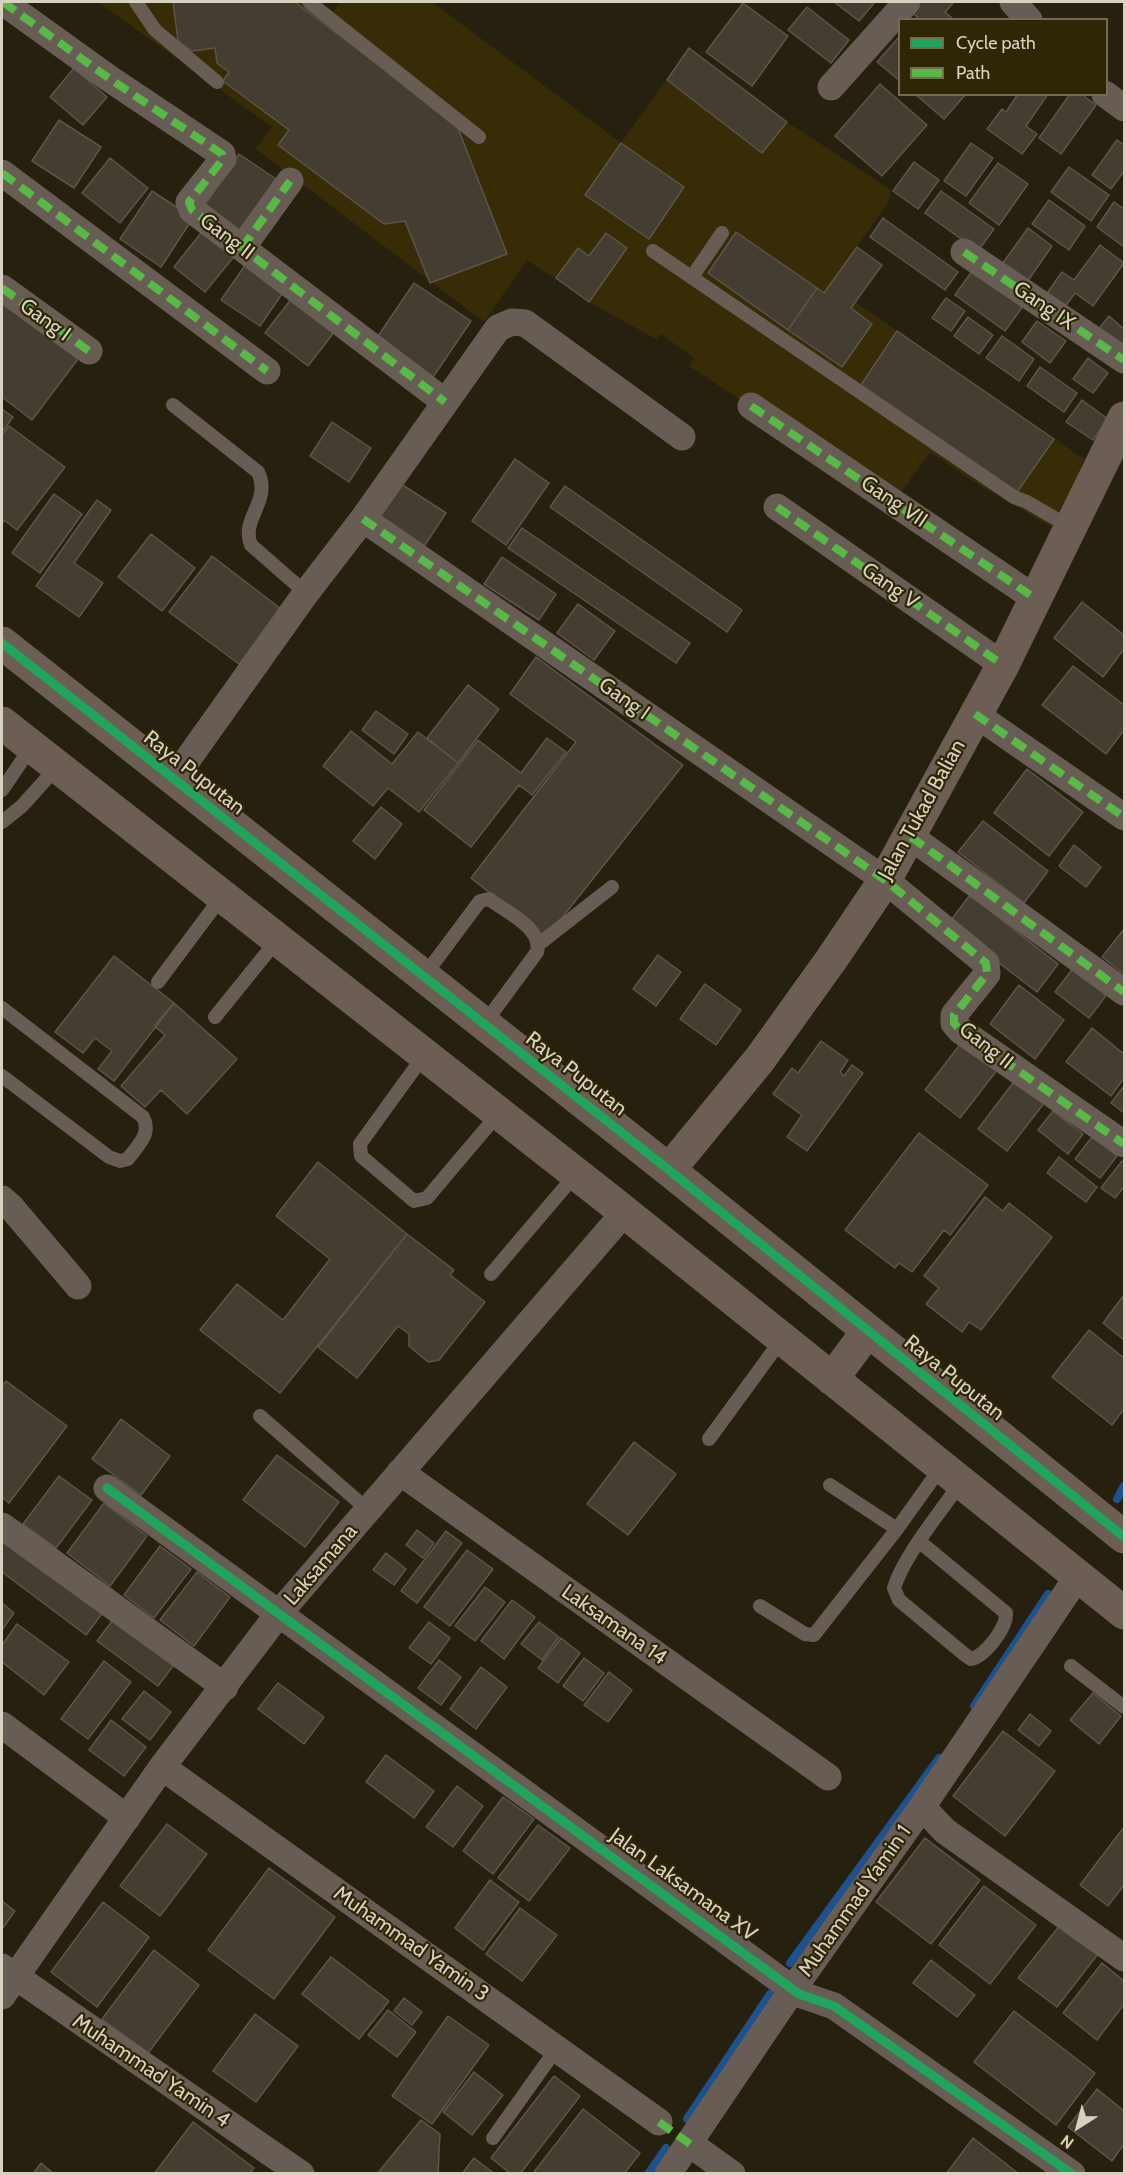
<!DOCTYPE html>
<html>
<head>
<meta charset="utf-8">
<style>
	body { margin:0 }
	#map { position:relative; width:1126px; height:2175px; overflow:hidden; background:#26210f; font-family:Cabin,sans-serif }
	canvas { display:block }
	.frame { position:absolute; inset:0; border:3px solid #d7d2c0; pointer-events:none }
	.legend { position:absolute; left:898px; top:18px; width:210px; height:78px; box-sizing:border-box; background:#2f2606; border:2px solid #726b50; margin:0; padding:8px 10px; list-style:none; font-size:18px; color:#d7d2c0 }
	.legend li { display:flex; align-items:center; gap:12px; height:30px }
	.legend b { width:30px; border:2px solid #726b50 }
	.north { position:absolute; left:1048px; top:2097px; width:60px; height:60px; -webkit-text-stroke:4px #2f2606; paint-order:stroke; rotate:216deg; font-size:16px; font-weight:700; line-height:24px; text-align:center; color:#d7d2c0 }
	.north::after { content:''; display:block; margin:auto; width:21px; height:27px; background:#d7d2c0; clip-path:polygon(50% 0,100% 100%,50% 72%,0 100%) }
</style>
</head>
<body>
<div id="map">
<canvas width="1126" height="2175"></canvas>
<div class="frame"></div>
<ul class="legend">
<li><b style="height:8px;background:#20a55d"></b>Cycle path</li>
<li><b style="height:8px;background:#58b947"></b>Path</li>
</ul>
<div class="north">N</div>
</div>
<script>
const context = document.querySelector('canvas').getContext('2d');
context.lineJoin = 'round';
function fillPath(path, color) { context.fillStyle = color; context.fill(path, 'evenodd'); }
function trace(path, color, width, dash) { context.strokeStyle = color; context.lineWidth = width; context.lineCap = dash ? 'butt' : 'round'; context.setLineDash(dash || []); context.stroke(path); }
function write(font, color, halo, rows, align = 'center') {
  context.font = font + ' Cabin,sans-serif'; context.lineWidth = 4.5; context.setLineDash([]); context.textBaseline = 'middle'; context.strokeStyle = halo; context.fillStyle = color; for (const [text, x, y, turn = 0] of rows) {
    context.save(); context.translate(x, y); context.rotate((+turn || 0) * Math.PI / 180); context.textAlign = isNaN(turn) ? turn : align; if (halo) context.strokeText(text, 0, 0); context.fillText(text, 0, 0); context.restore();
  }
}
fillPath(new Path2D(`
	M98,2H319L333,12L340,2H432L621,143L689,48L787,122L891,190L888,203L857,246L882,265L855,302L1084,459L1058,531L979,485L930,452L894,502L689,366L694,358L661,334L656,339L589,302L527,260L484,322L256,149L272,127Z`), '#372c05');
trace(new Path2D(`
	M1117,1499L1124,1486
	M974,1706L1048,1594
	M790,1963L939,1758
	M687,2119L770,1994
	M648,2174L666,2148`), '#1e528e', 8);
const building = new Path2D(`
	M173,2H295L456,123L507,254L430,283L405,221L384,224L278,145L289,130L223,81L229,72L217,63L215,48L192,51L178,41Z
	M834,2H875L859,21Z
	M920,2H954L945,12L954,20H920L911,11Z
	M743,3L788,36L752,86L706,52Z
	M807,7L849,40L831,63L788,30Z
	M900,36V81L877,62Z
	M689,48L787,122L762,153L667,80Z
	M74,68L107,97L83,125L50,97Z
	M880,84L927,125L882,176L835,136Z
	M915,94H966L944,119Z
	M1018,94H1048L1026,126L1037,134L1022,154L987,129L1002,109L1006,112Z
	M1070,94H1081L1096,105L1061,154L1039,138Z
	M59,120L101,147L74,188L32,161Z
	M1117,140L1124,145V171L1111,189L1092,175Z
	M621,143L684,187L649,239L585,195Z
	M971,143L993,158L966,196L944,181Z
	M239,154L282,183L246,237L203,208Z
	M110,158L148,188L120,223L82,193Z
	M914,162L939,180L918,209L893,191Z
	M998,163L1028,184L999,225L969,203Z
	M1069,167L1109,195L1091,221L1051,192Z
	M152,191L193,218L161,267L120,239Z
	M941,191L994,229L978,251L925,213Z
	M1049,200L1085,226L1069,250L1032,224Z
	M1114,202L1124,209V247L1097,227Z
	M883,218L958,272L945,290L870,237Z
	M205,228L237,253L205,292L174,267Z
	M1028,228L1052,246L1025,285L1000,267Z
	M736,232L817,288L788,330L708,273Z
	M606,233L627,248L589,302L556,278L578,248L589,256Z
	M1100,245L1124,263L1093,306L1075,293L1061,312L1043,299L1062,272L1074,280Z
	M857,247L882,265L851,308L872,324L842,367L788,330L817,288L824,293Z
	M248,261L286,288L260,326L221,300Z
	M973,270L1023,306L1005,331L955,295Z
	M414,283L471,321L433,377L376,339Z
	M292,298L335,331L308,366L265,333Z
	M946,298L965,311L951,331L932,318Z
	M2,302L78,359L32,420L2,397Z
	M1109,316L1124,329V348L1097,331Z
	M968,317L993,335L979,354L954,336Z
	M1037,321L1066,341L1050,363L1022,342Z
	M897,331L1054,439L1015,495L859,388Z
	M1002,336L1034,359L1019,381L986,358Z
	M1088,358L1108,373L1093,393L1073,379Z
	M1040,367L1077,393L1064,412L1027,386Z
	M1082,400L1108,419L1093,440L1066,422Z
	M2,409L13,417L2,432Z
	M332,422L371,448L349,482L310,456Z
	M9,426L65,467L17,530L4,520L2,524V435Z
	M515,459L549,483L506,545L472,521Z
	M398,482L446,513L421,551L373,521Z
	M565,486L742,610L727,632L550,507Z
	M54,494L82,514L40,573L12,553Z
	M97,500L111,510L74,563L103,583L79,617L36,586Z
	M522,528L690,643L676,663L508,548Z
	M151,534L195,568L162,611L118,577Z
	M212,556L281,609L239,664L169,612Z
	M502,557L556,594L539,620L484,584Z
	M1082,602L1124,635V649L1103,677L1054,638Z
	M578,604L615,631L594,660L557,633Z
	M536,657L683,765L546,938L471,878L576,742L510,694Z
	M1073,666L1124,705V730L1106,754L1042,705Z
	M468,685L499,709L458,763L427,738Z
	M376,711L408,734L394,754L362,730Z
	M351,731L392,764L418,732L458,763L419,812L388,788L373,806L323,766Z
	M547,738L566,752L532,795L519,785L471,847L424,810L478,740L521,773Z
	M1027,769L1083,812L1049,856L994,813Z
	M381,807L402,824L375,859L353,841Z
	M983,821L1048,871L1024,903L958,852Z
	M1074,845L1101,867L1086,887L1059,866Z
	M970,895L1058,964L1037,992L948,924Z
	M1124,929V974L1102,957Z
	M658,955L681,972L656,1006L633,989Z
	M114,956L174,1003L114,1081L98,1069L112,1051L95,1038L83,1053L55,1032Z
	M1074,967L1108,993L1089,1018L1055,992Z
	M705,984L741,1010L716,1045L680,1019Z
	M1019,985L1064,1020L1035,1059L990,1024Z
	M174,1003L237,1059L187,1114L161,1090L145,1107L121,1086L165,1035L154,1026Z
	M1092,1028L1124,1054V1078L1111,1096L1066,1062Z
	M965,1038L1001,1065L960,1118L925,1090Z
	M821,1041L848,1060L840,1072L844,1076L852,1065L863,1073L807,1151L787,1137L802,1115L773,1094L792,1068L798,1073Z
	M1016,1079L1045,1102L1007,1151L978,1129Z
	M1124,1086V1113L1111,1103Z
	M1053,1111L1083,1134L1068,1154L1038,1130Z
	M919,1133L988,1185L950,1235L944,1230L912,1272L899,1263L895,1268L845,1230Z
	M1092,1137L1117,1156L1100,1178L1075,1159Z
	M1059,1157L1097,1187L1086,1202L1047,1173Z
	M1122,1161L1124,1163V1187L1115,1198L1101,1188Z
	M318,1162L407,1234L280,1393L200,1330L237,1284L283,1320L330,1259L276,1216Z
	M985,1197L1003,1211L1009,1203L1052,1237L981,1330L969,1322L962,1332L926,1304L939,1288L924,1276Z
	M407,1234L454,1270L450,1275L485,1302L439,1360L428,1362L409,1346V1334L398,1326L357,1378L318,1347Z
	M1124,1295V1340L1103,1323Z
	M1089,1330L1124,1358V1409L1112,1425L1052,1377Z
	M6,1381L67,1426L9,1503L2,1497V1386Z
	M121,1419L170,1456L141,1495L92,1459Z
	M634,1442L676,1474L628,1535L587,1504Z
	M277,1455L339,1502L305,1547L243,1500Z
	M59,1476L92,1500L56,1548L23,1524Z
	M104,1503L147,1536L110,1586L67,1553Z
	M417,1530L434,1543L423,1558L406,1545Z
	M446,1531L462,1543L417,1603L401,1591Z
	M6,1538L104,1611L86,1635L2,1572V1544Z
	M160,1546L191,1569L154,1618L124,1595Z
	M467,1550L493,1569L450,1626L424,1607Z
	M386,1553L406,1569L394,1585L373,1570Z
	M197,1572L230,1597L194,1646L160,1620Z
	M485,1587L505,1602L475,1641L455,1626Z
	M512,1600L535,1617L504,1659L481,1641Z
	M2,1603L14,1613L2,1630Z
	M115,1617L176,1662L158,1686L97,1641Z
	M429,1622L450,1638L431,1664L409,1648Z
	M539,1622L559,1637L542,1660L521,1644Z
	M17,1624L69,1662L44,1695L2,1662V1645Z
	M561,1638L580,1653L558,1683L538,1668Z
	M584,1658L604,1673L583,1701L563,1686Z
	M439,1660L461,1677L441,1705L418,1688Z
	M104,1661L131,1682L88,1739L61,1719Z
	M481,1667L507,1687L476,1729L450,1709Z
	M609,1672L632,1690L608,1722L584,1705Z
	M278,1683L324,1717L304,1744L258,1709Z
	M144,1691L171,1712L150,1740L122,1719Z
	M1093,1693L1121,1716L1099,1744L1070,1720Z
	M1030,1714L1051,1731L1039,1746L1018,1730Z
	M111,1720L146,1747L124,1776L89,1750Z
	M1003,1731L1055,1771L1005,1836L953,1796Z
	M386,1755L434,1791L414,1818L366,1782Z
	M457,1786L483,1806L453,1847L426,1827Z
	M503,1797L534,1819L493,1874L463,1851Z
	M167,1824L207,1854L160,1916L120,1886Z
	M538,1825L570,1848L529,1901L498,1878Z
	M1124,1827V1885L1108,1906L1080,1885Z
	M925,1838L980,1880L931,1944L876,1902Z
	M269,1868L335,1917L274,1999L208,1950Z
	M490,1880L519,1902L483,1950L455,1928Z
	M984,1886L1036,1925L990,1984L939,1945Z
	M2,1901L15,1911L2,1929Z
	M103,1902L149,1937L97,2007L51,1972Z
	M520,1908L557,1935L522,1981L486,1954Z
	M1060,1925L1098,1954L1057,2007L1018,1978Z
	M154,1950L199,1985L148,2053L102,2019Z
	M331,1957L389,2001L359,2039L302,1994Z
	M931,1960L975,1995L957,2017L913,1983Z
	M1102,1963L1124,1981V2004L1097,2040L1063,2013Z
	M404,1998L422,2012L412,2025L394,2011Z
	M388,2010L416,2032L397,2057L368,2035Z
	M1014,2011L1095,2073L1056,2125L974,2062Z
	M255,2014L298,2046L256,2102L213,2071Z
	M448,2016L489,2045L432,2124L392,2096Z
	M474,2072L503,2095L472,2135L443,2112Z
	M554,2076L580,2096L520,2174H511L491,2158Z
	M1097,2089L1124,2111V2144L1112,2161L1068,2127Z
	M583,2109L640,2153L624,2174H536L534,2172Z
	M421,2120L440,2134L438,2174H377Z
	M193,2122L254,2168L249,2174H154Z
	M973,2138L1019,2174H946Z
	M474,2158L495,2174H462Z
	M41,2163L54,2174H33Z`);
fillPath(building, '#443d31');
trace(building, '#5c5548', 1.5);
trace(new Path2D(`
	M136,2L155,30L217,82
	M309,2L479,137
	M653,251L1014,497L1027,502L1070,527
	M692,277L722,233
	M173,405L258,472C272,501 240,519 251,545L306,593
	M2,790L32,746
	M2,822L22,806L57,767
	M539,944L612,887
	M424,976L480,901L489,899C506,912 543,928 537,952L484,1024
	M158,982L223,895
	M2,1008L143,1117C152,1134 138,1145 128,1159L120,1161L109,1157L2,1076
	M215,1017L278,939
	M425,1054L360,1144L361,1156L414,1201L427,1198L499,1113
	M491,1274L576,1174
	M260,1416L368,1510
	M709,1439L782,1339
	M830,1485L897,1529L942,1466
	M920,1542L1006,1613C1007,1628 985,1656 971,1659L964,1654L899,1600L894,1588C904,1555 941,1512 961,1482
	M760,1606L805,1634L814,1635L897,1529
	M1071,1666L1124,1707
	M493,2138L557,2048`), '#685d55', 14);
trace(new Path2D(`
	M3,2L110,79L222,154L223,159L189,202L192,210L445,402
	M1013,2L1029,20
	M831,87L907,2
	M1105,94L1124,108
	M2,173L267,371
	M242,248L290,181
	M964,252L1124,360
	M2,288L89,351
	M751,406L1036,599
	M777,507L1003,665
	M363,519L885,880L986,963L987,974L954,1015V1023L961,1031L1124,1144
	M975,714L1124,817
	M173,780L306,593L363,519L498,328L512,322L525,323L682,437
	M911,837L1124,992
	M2,1199L11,1207L78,1286
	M400,1472L828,1777
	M107,1488L799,1994L834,2006L1072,2174
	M2,1526L225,1687
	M2,1725L127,1818
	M162,1767L659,2122
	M922,1807L945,1831L1124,1958
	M2,1967L301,2174
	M2,1996L162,1767L280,1612L624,1213
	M690,2144L732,2174
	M668,2174L793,1989L922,1807L1078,1576`), '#685d55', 27);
trace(new Path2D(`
	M2,643L669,1170L1124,1537
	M2,723L612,1202L1124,1613
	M669,1170L760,1059L831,960L885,880L1003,665L1124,418
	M832,1379L867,1332`), '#6c5e55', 33);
trace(new Path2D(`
	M3,2L110,79L222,154L223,159L189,202L192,210L445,402
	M2,173L267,371
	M242,248L290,181
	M964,252L1124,360
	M2,288L89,351
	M751,406L1036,599
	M777,507L1003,665
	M363,519L885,880L986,963L987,974L954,1015V1023L961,1031L1124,1144
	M975,714L1124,817
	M911,837L1124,992
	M659,2122L690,2144`), '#58b947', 8, [15, 8]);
trace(new Path2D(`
	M2,643L669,1170L1124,1537
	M107,1488L799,1994L834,2006L1072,2174`), '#20a55d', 9);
write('21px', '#d7d2c0', '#2f2606', [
	["Gang II",227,237,37],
	["Gang IX",1044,306,34],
	["Gang I",45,320,36],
	["Gang VII",894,502,34],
	["Gang V",890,586,35],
	["Gang I",624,699,35],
	["Raya Puputan",194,773,38],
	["Jalan Tukad Balian",922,810,-61],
	["Gang II",986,1046,38],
	["Raya Puputan",576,1074,38],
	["Raya Puputan",954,1378,39],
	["Laksamana",321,1565,-49],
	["Laksamana 14",614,1625,35],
	["Jalan Laksamana XV",683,1885,36],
	["Muhammad Yamin 1",855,1901,-55],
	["Muhammad Yamin 3",411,1944,35],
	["Muhammad Yamin 4",151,2071,34]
]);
</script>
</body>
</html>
